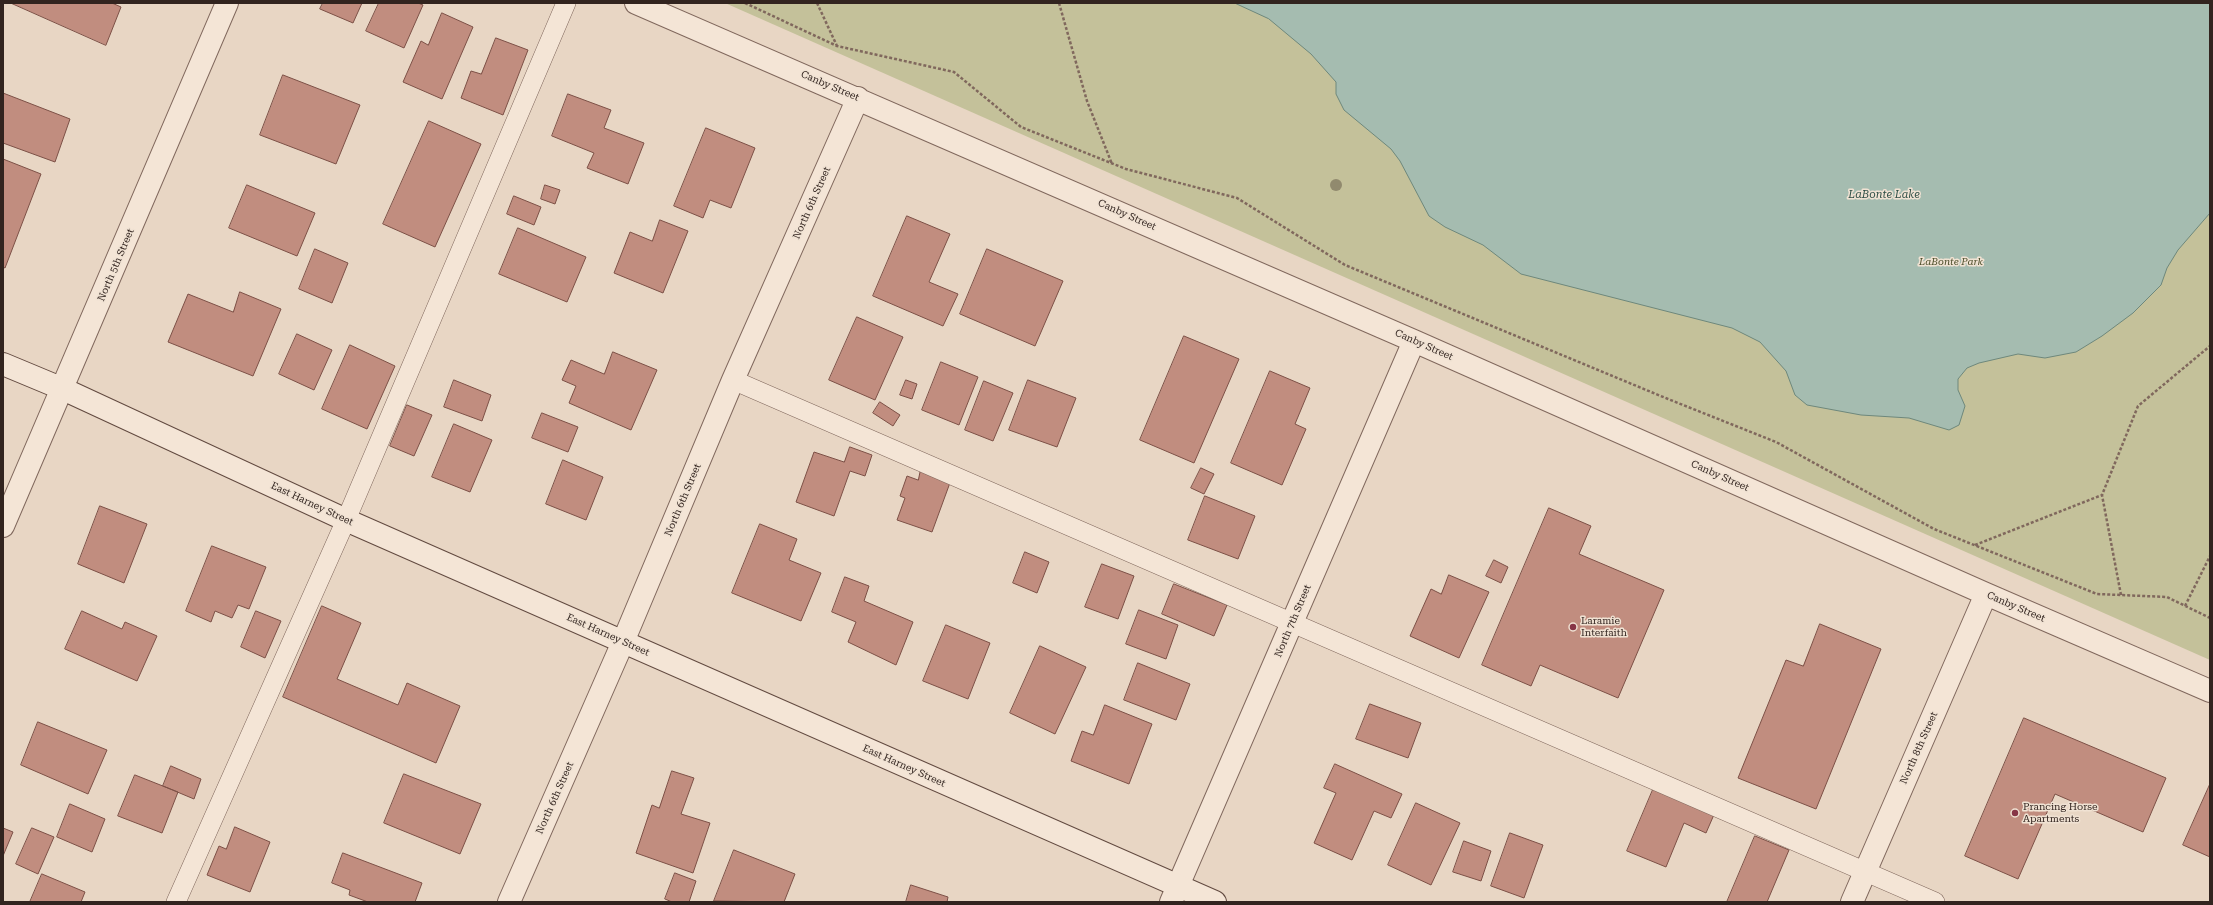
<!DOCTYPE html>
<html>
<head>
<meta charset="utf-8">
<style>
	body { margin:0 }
	#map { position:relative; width:2213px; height:905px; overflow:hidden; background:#e8d6c4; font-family:"Roboto Serif",serif }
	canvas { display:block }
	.frame { position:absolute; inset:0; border:4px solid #32241f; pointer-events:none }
</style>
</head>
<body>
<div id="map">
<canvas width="2213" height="905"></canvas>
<div class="frame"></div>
</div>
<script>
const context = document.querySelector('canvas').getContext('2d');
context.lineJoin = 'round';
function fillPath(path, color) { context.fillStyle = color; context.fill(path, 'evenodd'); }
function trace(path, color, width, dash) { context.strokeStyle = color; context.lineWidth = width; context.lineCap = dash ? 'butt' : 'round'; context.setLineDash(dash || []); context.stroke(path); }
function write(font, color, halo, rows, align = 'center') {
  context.font = font + ' "Roboto Serif",serif'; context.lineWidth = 3; context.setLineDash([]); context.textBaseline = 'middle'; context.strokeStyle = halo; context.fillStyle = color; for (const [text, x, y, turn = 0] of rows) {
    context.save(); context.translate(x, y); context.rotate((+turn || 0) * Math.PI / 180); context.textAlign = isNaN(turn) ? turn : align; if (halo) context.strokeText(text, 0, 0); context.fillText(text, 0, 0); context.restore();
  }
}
fillPath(new Path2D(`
	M725,3H2210V660Z`), '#c4c19a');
const water = new Path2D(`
	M1235,3H2210V213L2178,250L2167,268L2161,285L2133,313L2102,336L2076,352L2045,358L2018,354L1979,363L1967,368L1958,379V390L1965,406L1959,425L1949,430L1909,418L1861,415L1807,405L1795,395L1786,371L1760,342L1732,328L1521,274L1483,245L1445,227L1429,216L1400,161L1391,149L1344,110L1336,94V82L1311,54L1269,19Z`);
fillPath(water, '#a5bcb0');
trace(water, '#6e887c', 1);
const building = new Path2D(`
	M11,3H112L121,7L106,45Z
	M323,3H362L353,23L320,9Z
	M379,3H418L423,5L404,48L366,31Z
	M442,13L473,27L442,99L403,82L421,41L428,45Z
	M496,38L528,50L503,115L461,98L471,71L481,74Z
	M283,75L360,105L336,164L260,135Z
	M3,93L70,119L55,162L3,143Z
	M568,94L611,110L604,128L644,143L628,184L587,168L594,153L552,136Z
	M429,121L481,144L435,247L383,224Z
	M706,128L755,148L731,208L710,200L703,218L674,206Z
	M3,159L41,174L5,268L3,267Z
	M247,185L315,213L297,256L229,228Z
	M545,185L560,190L555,204L541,199Z
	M514,196L541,207L534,225L507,214Z
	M907,216L950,234L929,282L958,294L943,326L873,296Z
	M660,220L688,231L663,293L614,273L630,232L652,241Z
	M518,228L586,257L567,302L499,274Z
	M315,249L348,263L332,303L299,289Z
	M987,249L1063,281L1035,346L960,314Z
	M240,292L281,309L253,376L168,342L188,294L233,312Z
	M857,317L903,337L875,400L829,380Z
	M297,334L332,350L314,390L279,374Z
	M1184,336L1239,359L1194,463L1140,440Z
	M350,345L395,366L367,429L322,409Z
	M613,352L657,370L631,430L569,403L576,386L562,380L571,360L604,374Z
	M941,362L978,377L959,425L922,410Z
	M1270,371L1310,388L1295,424L1306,429L1282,485L1231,463Z
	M454,380L491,395L482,421L444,407Z
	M906,380L917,384L912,399L900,395Z
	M1028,380L1076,398L1057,447L1009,430Z
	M984,381L1013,393L993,441L965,430Z
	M880,402L900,415L893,426L873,413Z
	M407,405L432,415L414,456L390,446Z
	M542,413L578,427L568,452L532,438Z
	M454,424L492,440L470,492L432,477Z
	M850,447L872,455L865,476L850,471L834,516L796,502L814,452L844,462Z
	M563,460L603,477L586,520L546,504Z
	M1201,468L1214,474L1204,494L1191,488Z
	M921,469L951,480L932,532L897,520L905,498L900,496L907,476L918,480Z
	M1205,496L1255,516L1238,559L1188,540Z
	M100,506L147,524L124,583L78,564Z
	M1549,508L1591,526L1579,554L1664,590L1618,698L1540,665L1531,686L1482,665Z
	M760,524L797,539L789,560L821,573L801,621L732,593Z
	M212,546L266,567L249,609L238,605L232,618L215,611L211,622L186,611Z
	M1025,552L1049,562L1037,593L1013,583Z
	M1494,560L1508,567L1501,583L1486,576Z
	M1102,564L1134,576L1118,619L1085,607Z
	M1449,575L1489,592L1459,658L1410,636L1431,589L1441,594Z
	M845,577L869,586L864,601L913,622L896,665L848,642L856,622L832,612Z
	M1174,584L1227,605L1214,636L1162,614Z
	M322,606L361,623L337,679L398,705L407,683L460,706L436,763L283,697Z
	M1139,610L1178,625L1166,659L1126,644Z
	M82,611L122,629L125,622L157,636L137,681L65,649Z
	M256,611L281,621L265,658L241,647Z
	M1820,624L1881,649L1816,809L1738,778L1786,660L1803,666Z
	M946,625L990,643L968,699L923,681Z
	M1040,646L1086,667L1055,734L1010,713Z
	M1138,663L1190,684L1176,720L1124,700Z
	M1370,704L1421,723L1408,758L1356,739Z
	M1105,705L1152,724L1129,784L1071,761L1082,731L1093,735Z
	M2024,718L2166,778L2143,832L2055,794L2018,879L1965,856Z
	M38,722L107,750L88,794L21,765Z
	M1335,764L1402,794L1391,818L1374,811L1352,860L1314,843L1336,793L1324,788Z
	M171,766L201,779L194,799L163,786Z
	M672,771L694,778L681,814L710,823L693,873L636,853L652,805L659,808Z
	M404,774L481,804L460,854L384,823Z
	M135,775L178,792L162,833L118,816Z
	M2210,784V857L2183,845Z
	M1655,785L1716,810L1706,833L1684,823L1666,867L1627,851Z
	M1416,803L1460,823L1431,885L1388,865Z
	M70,804L105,819L92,852L57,837Z
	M235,827L270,842L250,892L207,875L219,846L226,849Z
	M3,828L13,832L3,856Z
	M32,828L54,837L38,874L16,864Z
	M1510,833L1543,845L1524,898L1491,886Z
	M1755,836L1789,850L1767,902H1727Z
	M1464,841L1491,851L1481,881L1453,872Z
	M734,850L795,874L784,902L714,901Z
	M343,853L422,883L415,902H368L349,895L350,890L332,883Z
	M675,873L696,881L689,902H672L665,899Z
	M42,874L85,892L81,902H30Z
	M911,885L948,897L947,902H906Z`);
fillPath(building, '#c18d7f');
trace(building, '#7c5046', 1);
const service = new Path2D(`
	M733,380L1935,902
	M176,902L346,520L566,3`);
const minor = new Path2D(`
	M636,3L1414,341L1986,594L2210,691
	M3,526L227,3
	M509,902L623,642L733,380L858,98
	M1171,902L1414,341
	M1852,902L1986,594`);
const secondary = new Path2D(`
	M3,364L63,389L346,520L1215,902`);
trace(service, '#80685d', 20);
trace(minor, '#80685d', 24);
trace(secondary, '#624a40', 24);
trace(new Path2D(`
	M745,3L837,46L954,72L1021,127L1126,169L1237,198L1345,265L1668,399L1776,442L1934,529L2097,594L2167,597L2210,618
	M817,3L837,46
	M1059,3L1087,101L1112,164
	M1975,545L2102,495
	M2121,595L2102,495L2138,406L2210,346
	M2185,606L2210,556`), '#80685d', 2.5, [3, 2]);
trace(service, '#f4e5d6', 19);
trace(minor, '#f4e5d6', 22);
trace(secondary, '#f4e5d6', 22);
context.fillStyle = '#918a6e';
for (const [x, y] of [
	[1336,185]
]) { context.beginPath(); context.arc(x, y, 6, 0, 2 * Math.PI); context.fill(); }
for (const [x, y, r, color] of [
	[1573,627,4,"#873546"],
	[2015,813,4,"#873546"]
]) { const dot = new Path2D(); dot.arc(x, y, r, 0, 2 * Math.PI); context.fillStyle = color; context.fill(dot); trace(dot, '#f0e2d3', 1.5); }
write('10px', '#32241f', '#f0e2d3', [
	["Canby Street",830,86,23],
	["North 6th Street",812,203,-66],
	["Canby Street",1127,215,24],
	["North 5th Street",116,265,-67],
	["Canby Street",1424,345,24],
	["Canby Street",1720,476,24],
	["North 6th Street",683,500,-67],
	["East Harney Street",312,504,25],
	["Canby Street",2016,607,23],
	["North 7th Street",1293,621,-67],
	["East Harney Street",608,635,24],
	["North 8th Street",1919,748,-66],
	["East Harney Street",904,766,24],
	["North 6th Street",555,798,-66]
]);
write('italic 10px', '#4a4c28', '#f0e2d3', [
	["LaBonte Park",1951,262]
]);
write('10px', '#32241f', '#f0e2d3', [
	["Laramie",1581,621],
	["Interfaith",1581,633],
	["Prancing Horse",2023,807],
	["Apartments",2023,819]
], 'left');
write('italic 11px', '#305047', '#f0e2d3', [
	["LaBonte Lake",1884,195]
]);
</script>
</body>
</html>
